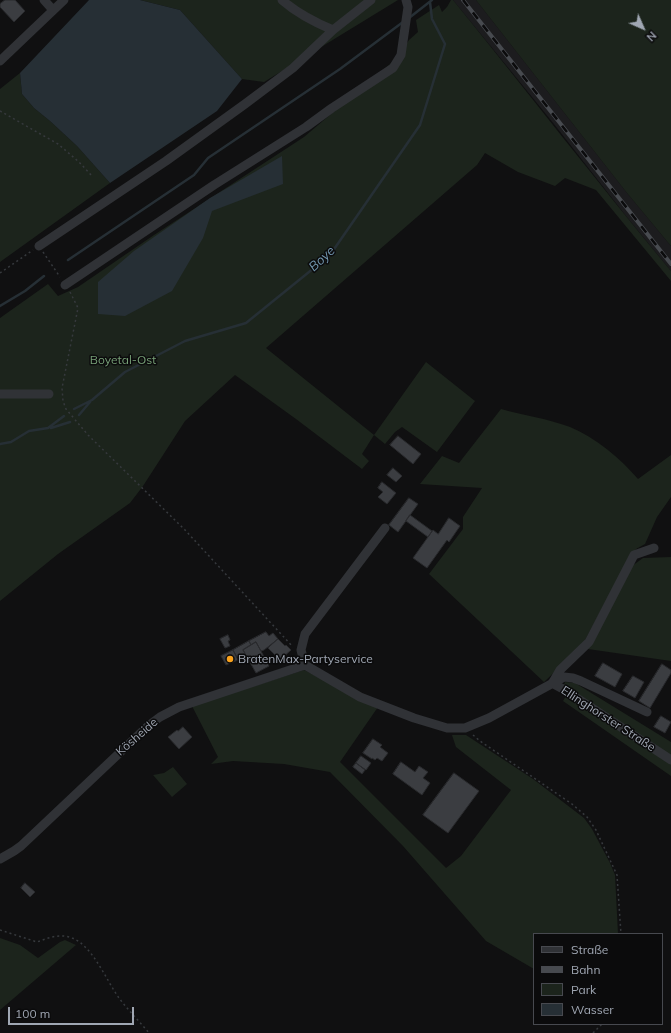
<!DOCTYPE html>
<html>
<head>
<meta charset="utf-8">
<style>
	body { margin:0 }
	#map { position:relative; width:671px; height:1033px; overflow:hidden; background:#101011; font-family:Mulish,sans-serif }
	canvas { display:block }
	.legend { position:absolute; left:533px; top:933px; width:130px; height:92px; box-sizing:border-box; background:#0b0b0c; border:1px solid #47494f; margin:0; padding:5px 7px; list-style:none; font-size:12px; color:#a0a7b3 }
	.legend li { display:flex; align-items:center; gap:8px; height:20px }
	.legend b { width:20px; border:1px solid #47494f }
	.north { position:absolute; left:623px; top:8px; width:40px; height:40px; -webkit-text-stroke:3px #0b0b0c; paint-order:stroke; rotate:135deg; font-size:11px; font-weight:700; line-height:16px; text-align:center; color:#a0a7b3 }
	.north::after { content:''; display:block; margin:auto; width:14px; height:18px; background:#a0a7b3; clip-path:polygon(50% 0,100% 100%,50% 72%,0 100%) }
	.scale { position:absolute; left:8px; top:1007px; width:126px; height:18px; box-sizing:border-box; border:2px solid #a0a7b3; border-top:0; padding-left:5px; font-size:12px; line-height:14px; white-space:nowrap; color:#a0a7b3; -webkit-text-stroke:3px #0b0b0c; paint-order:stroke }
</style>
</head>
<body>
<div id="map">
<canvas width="671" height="1033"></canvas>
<ul class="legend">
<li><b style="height:5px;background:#303236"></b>Straße</li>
<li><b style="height:5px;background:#474a4f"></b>Bahn</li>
<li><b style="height:11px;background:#1c241c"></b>Park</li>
<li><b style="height:11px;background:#262f35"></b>Wasser</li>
</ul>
<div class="north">N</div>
<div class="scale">100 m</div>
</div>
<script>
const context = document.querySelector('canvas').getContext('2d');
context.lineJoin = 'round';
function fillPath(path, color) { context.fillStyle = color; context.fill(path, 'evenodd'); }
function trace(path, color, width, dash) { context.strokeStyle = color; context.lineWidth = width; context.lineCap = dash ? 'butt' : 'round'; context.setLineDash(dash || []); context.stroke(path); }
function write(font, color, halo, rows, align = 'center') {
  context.font = font + ' Mulish,sans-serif'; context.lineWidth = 3; context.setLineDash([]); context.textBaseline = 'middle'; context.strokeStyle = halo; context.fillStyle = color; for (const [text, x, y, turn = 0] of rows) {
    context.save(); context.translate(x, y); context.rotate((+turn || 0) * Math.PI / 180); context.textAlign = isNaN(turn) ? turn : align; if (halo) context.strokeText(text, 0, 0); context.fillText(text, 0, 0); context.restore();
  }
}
fillPath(new Path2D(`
	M453,0H476L627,193L671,246V271L626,216L554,124Z`), '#1c1c1e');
fillPath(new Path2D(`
	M140,0H398L264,82L242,79L180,10Z
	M451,0H453C526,90 597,182 671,271V281L596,190L565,178L555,186L518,172L485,153L477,165L266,348L374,435L426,362L475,401L437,452L402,427L395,432L385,444L374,435L362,454L369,461L362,469L296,419L235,375L185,421L143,486L130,503L58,554L0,601V318L48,284L58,296L78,287L154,235L304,137L397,58L409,40L418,32L416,20L439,5L442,12L447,7Z
	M476,0H671V246L627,193Z
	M20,73L22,94L34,108L50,121L77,146L110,183L0,262V89Z
	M501,409C522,415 549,419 570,427C596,438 620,458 638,479L671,455V497L657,517L645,544L636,549L626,563L582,646L544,682L429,574L463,529V517L482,488L420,484L442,456L459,463Z
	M671,557V661L588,649L632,566L643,558Z
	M304,670L378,707L340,762L446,868L461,856L511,790L456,747L452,735H466L533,779L584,818L592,829L610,863L615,875L618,934H534V969L486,941L403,846L330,772L284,764L233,761L211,764L218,757L192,706Z
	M565,682L575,683L671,742V776L563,701L569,691L563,687Z
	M173,767L187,784L172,797L153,775L164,773Z
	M0,938L20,945L38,958L60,942L65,940L76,945L0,1010Z`), '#1c241c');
fillPath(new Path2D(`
	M89,0H140L180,10L242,79L217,111L110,183L77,146L50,121L34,108L22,94L20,73Z
	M282,156L283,184L212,211L203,238L172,291L125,316L98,314V282L134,251L210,198Z`), '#262f35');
trace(new Path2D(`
	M409,18L432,0
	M68,260L194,175L208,158L340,69L403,22
	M0,306L25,291L44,276
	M74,409L92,400L125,372L185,341L246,323L330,255L420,125L445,44L432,19L430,2
	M79,415L90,402
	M51,428L70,422
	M0,444L11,442L29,431L48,428L64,416`), '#262f35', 2.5);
const building = new Path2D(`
	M5,0H15L25,11L14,22L0,7V4Z
	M398,436L421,454L413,464L390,445Z
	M393,468L402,476L396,482L387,475Z
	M382,482L396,493L387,504L378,497L383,492L378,488Z
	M409,498L418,504L398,532L389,525Z
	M410,515L432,531L428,537L406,521Z
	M449,518L460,526L449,542L447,540L427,568L413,558L433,530L438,534Z
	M266,632L269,636L273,633L278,639L264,650L261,651L256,642L251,645L249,641Z
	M228,635L230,640L228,641L230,646L225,648L220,639Z
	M278,639L285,646L286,645L291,650L280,660L268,648Z
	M249,641L251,645L243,650L245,653L237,657L233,650Z
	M256,642L269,666L256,673L243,650Z
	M233,650L238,660L226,665L221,656Z
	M603,663L622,674L615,687L595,676Z
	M662,664L671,670V673L650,708L639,701Z
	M633,676L644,682L635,698L623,691Z
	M661,716L671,722L665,733L654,727Z
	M183,727L192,737L179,749L168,737L177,730L178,731Z
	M373,739L382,745L380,747L388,753L382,761L377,758L375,760L372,758V759L363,753Z
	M361,756L371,763L366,770L356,763Z
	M401,762L415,772L419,766L428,772L423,778L430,783L422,795L393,774Z
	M356,763L365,770L362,774L353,767Z
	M454,773L479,791L448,833L423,815Z
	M25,883L35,892L30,897L21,888Z`);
fillPath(building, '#3b3d41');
trace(building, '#292a2d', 1);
trace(new Path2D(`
	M0,111L58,144L79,162L93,177
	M43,252L60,277
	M0,273L33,250
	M70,292L78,308L62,388L63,401L66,409L88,435L185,530L293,647
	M473,735L480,741L572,804L587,817L596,830L617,875L621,934
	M0,930L37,942C48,938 60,933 72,938C93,946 106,980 119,998C128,1010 139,1021 149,1033
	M593,1033L602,1024`), '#36393d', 1.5, [2, 3]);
trace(new Path2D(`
	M44,0L53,10
	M282,0C298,14 314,22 333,30
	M0,61L64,0
	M39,246L166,161L245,104L293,68L333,30L371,0
	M65,285L214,185L306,127L332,108L393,68L401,55L408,7L406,0
	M0,394H49
	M305,665L360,697L414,718L447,728H465L489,718L564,677L573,678L581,681L647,712
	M305,665L301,650L305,634L385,528
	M553,682L560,670L589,642L634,555L654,548
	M552,683L563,689L671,760
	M0,859L14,851L21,846L148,726L160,717L179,707L305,665`), '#303236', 9);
const rail = new Path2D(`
	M463,0L671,264`);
trace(rail, '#474a4f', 4);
trace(rail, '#0b0b0c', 2.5, [8]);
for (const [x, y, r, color] of [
	[230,659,4,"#fba31e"]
]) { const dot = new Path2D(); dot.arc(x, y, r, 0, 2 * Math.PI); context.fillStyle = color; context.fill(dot); trace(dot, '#0b0b0c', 1.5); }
write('12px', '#769f76', '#0b0b0c', [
	["Boyetal-Ost",123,360]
]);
write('12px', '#a0a7b3', '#0b0b0c', [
	["BratenMax-Partyservice",238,659]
], 'left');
write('12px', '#a0a7b3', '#0b0b0c', [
	["Ellinghorster Straße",608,719,33],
	["Kösheide",137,737,-41]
]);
write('italic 13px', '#7498b1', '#0b0b0c', [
	["Boye",322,259,-43]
]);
</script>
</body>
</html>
